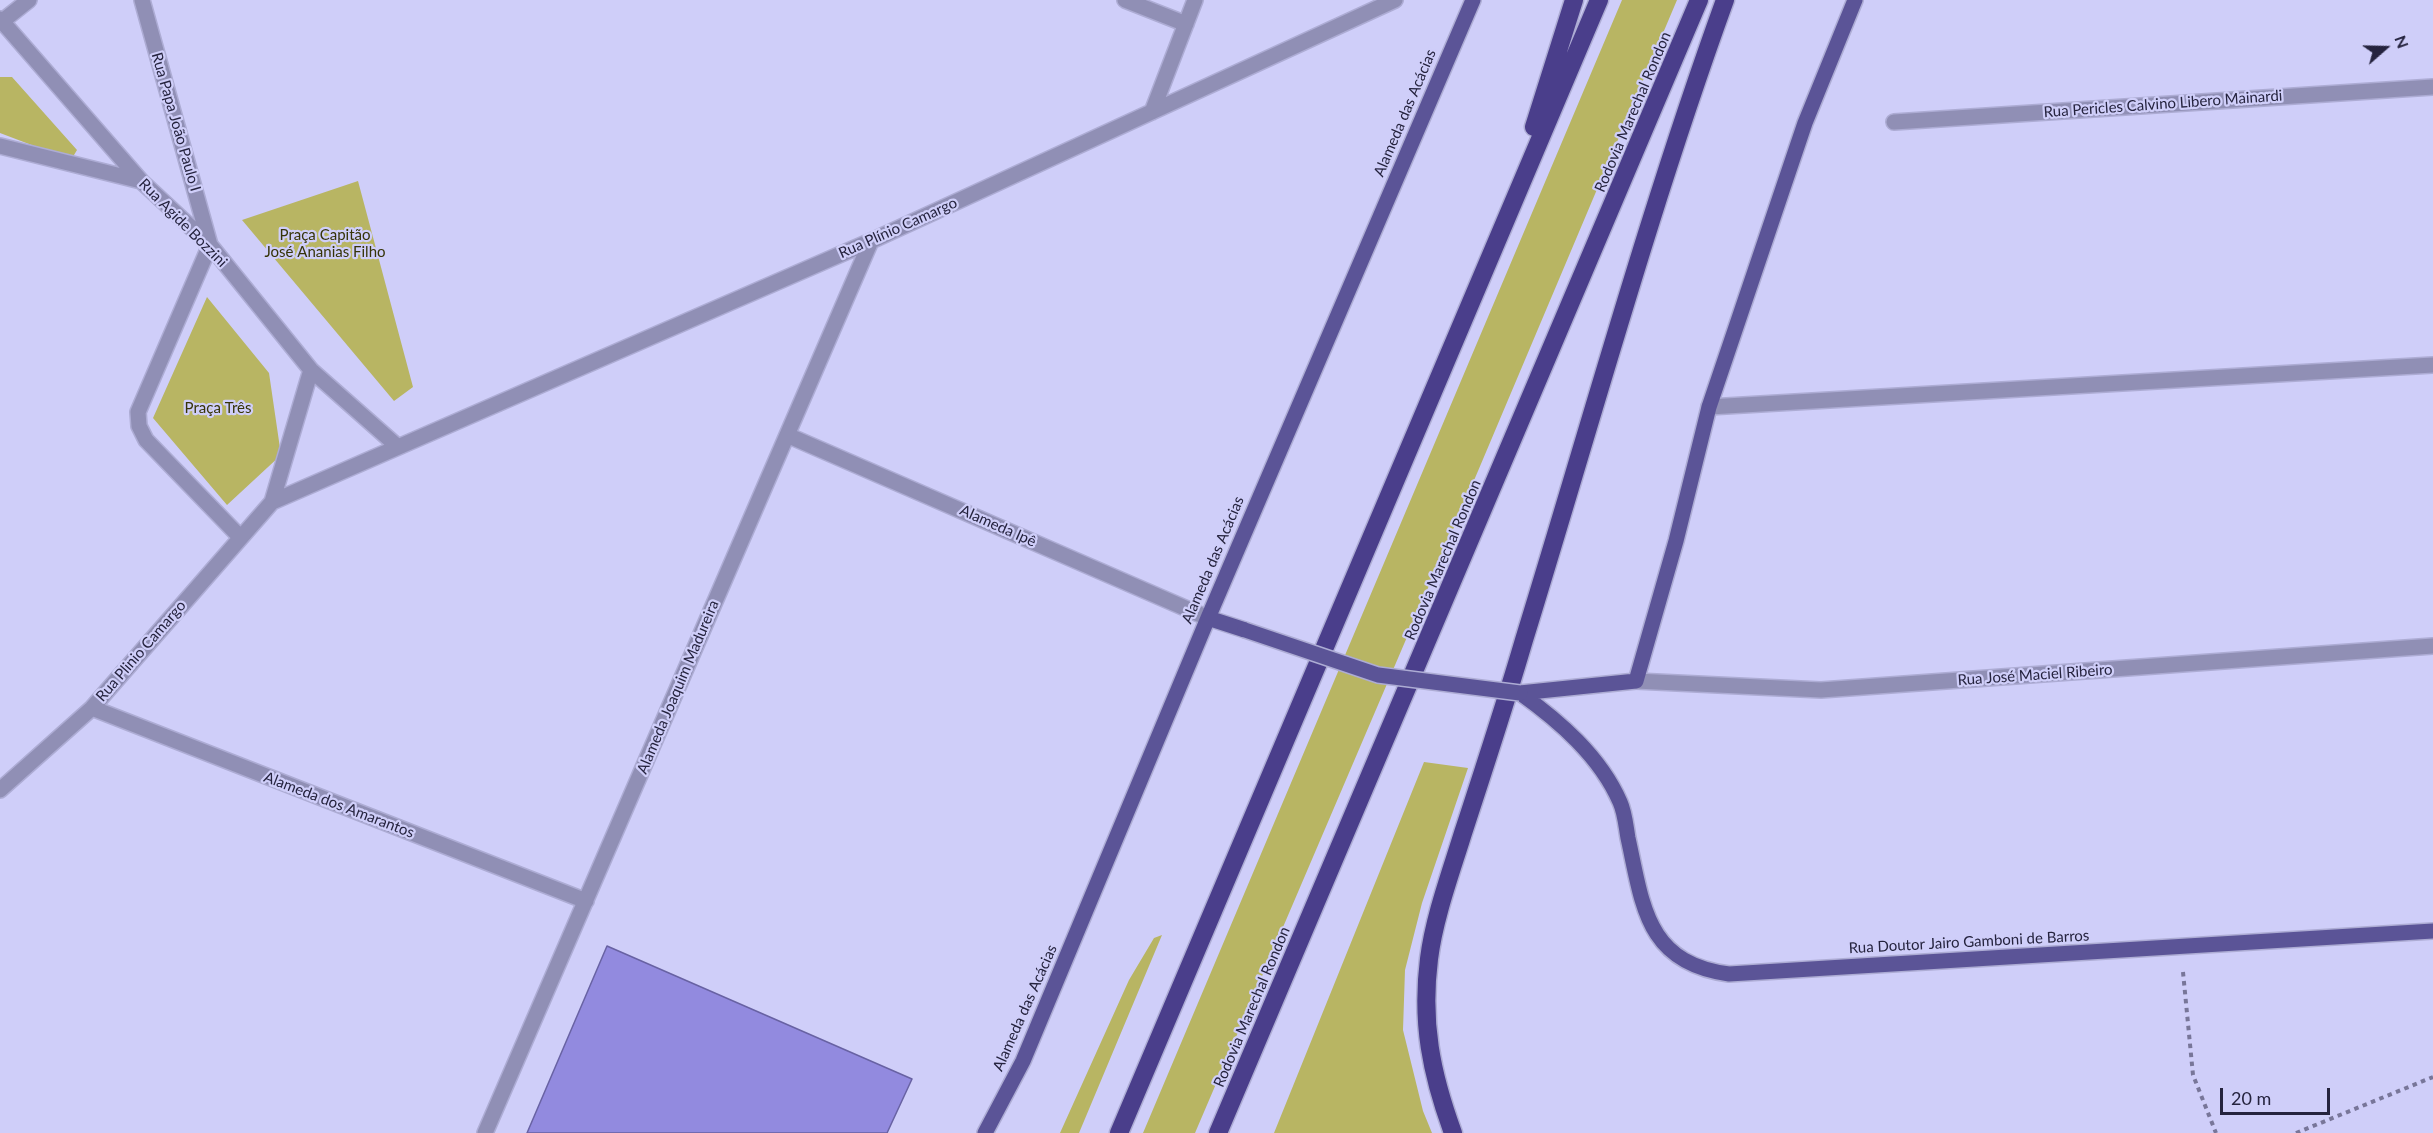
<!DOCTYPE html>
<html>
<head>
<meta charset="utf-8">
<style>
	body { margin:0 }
	#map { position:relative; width:2433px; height:1133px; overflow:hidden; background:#cfcef9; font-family:Lato,sans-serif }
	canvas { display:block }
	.north { position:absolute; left:2355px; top:18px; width:60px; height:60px; -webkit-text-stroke:4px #cfcef9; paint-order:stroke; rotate:70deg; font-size:16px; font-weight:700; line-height:24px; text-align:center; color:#25233e }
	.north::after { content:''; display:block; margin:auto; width:21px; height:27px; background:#25233e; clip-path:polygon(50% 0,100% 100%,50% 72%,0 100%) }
	.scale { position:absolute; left:2220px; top:1088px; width:110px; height:27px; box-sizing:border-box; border:3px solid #25233e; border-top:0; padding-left:8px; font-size:18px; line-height:21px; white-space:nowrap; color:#25233e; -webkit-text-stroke:4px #cfcef9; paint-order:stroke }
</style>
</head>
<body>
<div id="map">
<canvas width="2433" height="1133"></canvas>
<div class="north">N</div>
<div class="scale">20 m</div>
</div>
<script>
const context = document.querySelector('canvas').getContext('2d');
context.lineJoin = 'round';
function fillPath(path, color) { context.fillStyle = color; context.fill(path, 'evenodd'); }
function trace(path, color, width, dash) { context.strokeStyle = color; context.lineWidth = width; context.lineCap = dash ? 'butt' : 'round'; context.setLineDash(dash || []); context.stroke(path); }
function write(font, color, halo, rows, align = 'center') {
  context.font = font + ' Lato,sans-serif'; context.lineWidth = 4.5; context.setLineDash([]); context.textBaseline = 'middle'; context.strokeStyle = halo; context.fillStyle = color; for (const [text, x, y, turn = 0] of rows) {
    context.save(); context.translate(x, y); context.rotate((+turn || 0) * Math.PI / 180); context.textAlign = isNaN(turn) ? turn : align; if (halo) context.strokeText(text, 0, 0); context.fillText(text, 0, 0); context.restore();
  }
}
fillPath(new Path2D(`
	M1622,0H1677L1478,471L1195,1133H1143Z
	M0,77H12L77,150L71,160L0,133Z
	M358,181L413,387L394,401L242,220Z
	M207,297L269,373L281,455L227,505L153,418Z
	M1424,762L1468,768L1422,903L1405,970L1403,1030L1423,1111L1432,1133H1274Z
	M1162,935L1079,1133H1060L1129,980L1154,938Z`), '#b8b563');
const building = new Path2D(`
	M607,946L912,1079L887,1133H527Z`);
fillPath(building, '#928adf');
trace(building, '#6862a3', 1.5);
const minor = new Path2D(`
	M142,0L210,245L138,412L139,426L146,440L240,537
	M1125,0L1186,24
	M0,19L141,181L210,245L311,370L397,446
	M0,23L29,0
	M1152,112L1195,0
	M1894,122L2433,87
	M0,146L141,181
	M1709,407L2433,365
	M787,435L1208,618
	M272,502L311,370
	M1636,681L1821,690L2433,646
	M92,708L586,901
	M0,790L92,708L272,502L871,241L1395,0
	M485,1133L871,241`);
const major = new Path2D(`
	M1208,618L1245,630
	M1520,693C1559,721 1600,756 1620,802C1625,813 1626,827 1628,838C1643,906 1646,963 1729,974L2433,931
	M1520,693L1636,681L1676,541L1709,407L1805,123L1855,0
	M985,1133L1023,1061L1208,618L1473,0`);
const highway = new Path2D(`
	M1534,127L1574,0
	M1119,1133L1599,0
	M1218,1133L1699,0
	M1453,1133C1431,1073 1421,1022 1429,959C1434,918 1451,872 1463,833C1484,769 1505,705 1524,640C1590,426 1649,210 1725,0`);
trace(minor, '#adacd4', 18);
trace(major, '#adacd4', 18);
trace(highway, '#adacd4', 21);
trace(new Path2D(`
	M2183,972L2193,1075L2216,1133
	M2296,1133L2433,1077`), '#787699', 4, [4.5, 4.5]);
trace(minor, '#908fb5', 15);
trace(major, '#5b5497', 15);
trace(highway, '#4a3e8b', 18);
const majorBridge = new Path2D(`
	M1245,630L1378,675L1520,693`);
trace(majorBridge, '#adacd4', 18, []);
trace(majorBridge, '#5b5497', 15);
write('15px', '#25233e', '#cfcef9', [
	["Rua Pericles Calvino Libero Mainardi",2163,104,-4],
	["Rodovia Marechal Rondon",1633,112,-67],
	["Alameda das Acácias",1405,113,-67],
	["Rua Papa João Paulo I",176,122,74],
	["Rua Agide Bozzini",183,223,45],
	["Rua Plínio Camargo",898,228,-24],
	["Alameda Ipê",998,526,24],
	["Alameda das Acácias",1213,560,-67],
	["Rodovia Marechal Rondon",1443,560,-67],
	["Rua Plinio Camargo",141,651,-49],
	["Rua José Maciel Ribeiro",2035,675,-4],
	["Alameda Joaquim Madureira",678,687,-67],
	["Alameda dos Amarantos",339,805,21],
	["Rua Doutor Jairo Gamboni de Barros",1969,942,-3],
	["Rodovia Marechal Rondon",1252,1007,-67],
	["Alameda das Acácias",1025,1008,-66]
]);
write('15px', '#363408', '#cfcef9', [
	["Praça Capitão",325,235],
	["José Ananias Filho",325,252],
	["Praça Três",218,408]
]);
</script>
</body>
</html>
